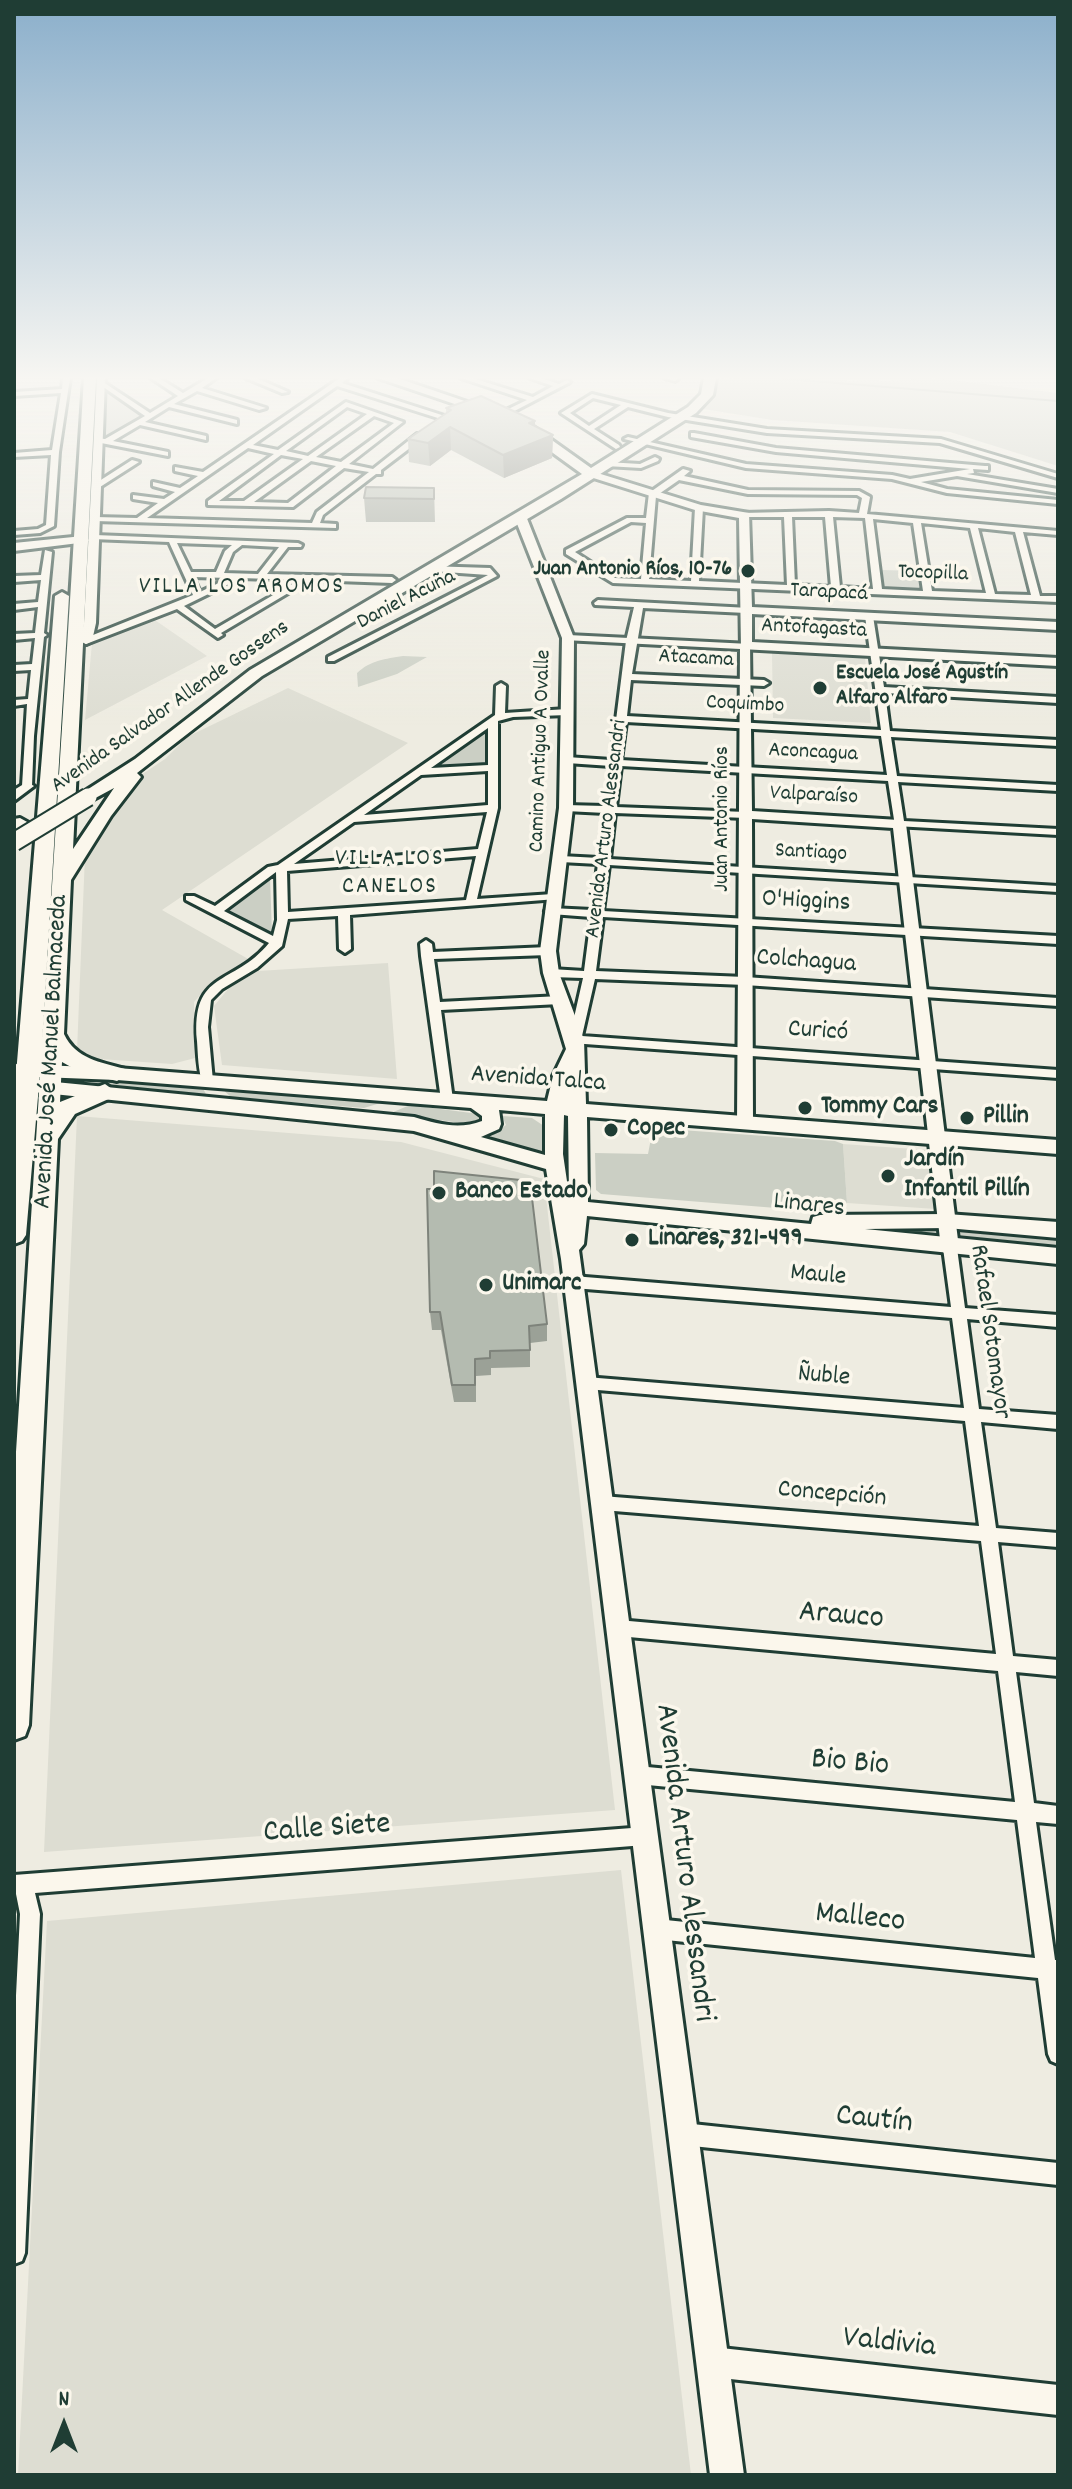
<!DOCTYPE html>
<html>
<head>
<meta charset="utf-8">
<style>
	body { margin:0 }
	#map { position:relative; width:1072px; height:2489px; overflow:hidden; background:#eeece1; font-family:Dekko,sans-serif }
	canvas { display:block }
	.frame { position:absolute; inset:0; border:16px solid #1f3d34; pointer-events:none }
	.north { position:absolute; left:24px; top:2385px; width:80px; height:80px; -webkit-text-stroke:6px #fbf7ec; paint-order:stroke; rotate:0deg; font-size:22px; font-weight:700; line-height:32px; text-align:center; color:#1f3d34 }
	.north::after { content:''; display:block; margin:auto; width:28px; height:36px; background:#1f3d34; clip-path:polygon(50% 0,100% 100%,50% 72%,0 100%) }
</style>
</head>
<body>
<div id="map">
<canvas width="1072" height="2489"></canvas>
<div class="frame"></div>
<div class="north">N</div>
</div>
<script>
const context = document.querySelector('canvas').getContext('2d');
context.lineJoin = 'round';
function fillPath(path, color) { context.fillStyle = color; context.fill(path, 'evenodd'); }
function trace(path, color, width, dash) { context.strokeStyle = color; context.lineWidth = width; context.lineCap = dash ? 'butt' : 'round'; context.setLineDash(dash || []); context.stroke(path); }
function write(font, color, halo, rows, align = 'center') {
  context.font = font + ' Dekko,sans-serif'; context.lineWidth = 7; context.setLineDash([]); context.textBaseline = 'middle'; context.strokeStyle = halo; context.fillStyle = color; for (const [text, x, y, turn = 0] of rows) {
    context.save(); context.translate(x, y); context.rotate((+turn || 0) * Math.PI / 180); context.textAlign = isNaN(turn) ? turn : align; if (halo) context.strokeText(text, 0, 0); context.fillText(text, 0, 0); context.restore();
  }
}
fillPath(new Path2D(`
	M152,618L207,656L85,720L92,643Z
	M772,653L865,657L871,723L773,718Z
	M288,688L408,743L162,910L250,960L210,984L194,1002L195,1058L172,1064L85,1058L77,1051L85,855L138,777L165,759L187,737Z
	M388,963L397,1079L222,1065L214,1006L229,988L258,971Z
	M77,1116L401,1142L544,1179L615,1810L44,1852Z
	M843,1144L928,1150L936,1209L847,1203Z
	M621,1870L691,2475H18L47,1921Z`), '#ddddd2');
fillPath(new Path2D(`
	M718,378L888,381L933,378L1058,393V466L950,432L772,420L703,409L715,396Z
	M107,392L145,416L107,438L105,437Z
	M881,570L921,571L925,591L882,589Z
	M403,656L427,657L397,674L358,687L357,673C371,660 385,659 403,656Z
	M487,729V764L429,771Z
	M270,876L272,934L226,912L227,906Z
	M76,1078L201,1085L206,1094L83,1084L76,1083Z
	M221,1088L390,1100L364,1108L231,1097Z
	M410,1105L479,1114L485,1120L474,1125L391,1113Z
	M502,1116L532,1118L544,1126L547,1149L536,1152L488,1139L506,1125Z
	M653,1128L835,1141L843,1144L847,1203L839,1213L601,1194L596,1190L595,1153L648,1154Z
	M863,1228L955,1229L1058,1237V1251L958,1244Z`), '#cbcfc4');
trace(new Path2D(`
	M776,378L1058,401`), '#6c7d74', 2);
const minor = new Path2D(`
	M63,378H70L59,452L54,526L40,533L14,535V531L38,529L46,525L51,455L14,457V453L52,450L61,393L14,396V392L62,389Z
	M151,378H159L183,393L208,378H216L202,388L266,408L259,410L197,391L174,404L237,420V424L169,407L145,422L206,436V440L140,425L113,441L168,452V456L96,442V438L105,439L145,416L99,384V382H103L150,413L178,396Z
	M246,378H256L288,392L282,393Z
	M340,378H348L342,383L448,417L441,419L337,386L253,445L278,450L346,402L403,422L349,464L373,469L417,434H423V438L381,470V474H376L323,515L320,523L336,524V528L95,521L91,519L95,517L137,518L158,503L133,499V495L164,499L175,492L153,486V482L180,488L198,476L175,471V467L203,472ZM347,407L367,414L308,456L286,451ZM374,416L394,423L341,462L316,457ZM248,448L274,454L208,501V505L293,507L344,468L369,472L317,512L312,523L147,518ZM281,455L303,459L244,501H219ZM311,461L336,466L288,503L254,502Z
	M461,378H472L533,397L553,386L530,378H541L559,384L567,380L570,382L501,418L498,414L527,400Z
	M665,378H678V379L675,381Z
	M592,394L668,413L767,429L941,439L1058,474V478L940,443L767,433L668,417L628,407L594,429L619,445L620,447L616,449L561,413ZM593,398L621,405L589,426L570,413Z
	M694,433L776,448L985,466H988V470L973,469L974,473L967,474L1058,489V493L957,476L921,482L947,489L1058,500V504L947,493L892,479L746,468L624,439L628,437L746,464L892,475L910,479L970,469L776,452L691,437V433Z
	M655,457L659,459L658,461L641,468L606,466L602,464L606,462L640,464Z
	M132,460L139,462L100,487L93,485Z
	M683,469L690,471L684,476L748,490L859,491L870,497L867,514L1058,531V535L1023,532L1040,596H1058V602L613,583L566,554V550L627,518H646L649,493ZM679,480L748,494L857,495L862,498L859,513L829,511L742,513V517H784L787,585L699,581L703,508L699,506L695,508L691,581L649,579L656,496ZM792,517H825L831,587L795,585ZM833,517L865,518L873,589L840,587ZM873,519L913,523L923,591L882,589ZM631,522L646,523L641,579L615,578L575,552ZM921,523L970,528L986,593L932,591ZM978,528L1015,532L1031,595L995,594Z
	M95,535L298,543L302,545L301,547H288L267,574L392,577L396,580L392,583L310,580L221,633L223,635L218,638L177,609L86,644L81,641L83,639L193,595L169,542L92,539L91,537ZM177,543L232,545L225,551L216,572H191ZM242,545L279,547L258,574L224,573L233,552ZM193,577L229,578L200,592ZM241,578L299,580L215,629L184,606Z
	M45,550L52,552L44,633L47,635L44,637L34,736L32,786L27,789L22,786L27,704L14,706V700L28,699L31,670L14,671V665L32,664L35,638L14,640V634L35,633L38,607L14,610V604L38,602L41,580L14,582V576L41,575Z
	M428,566L490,568L497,576L334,661H328V657L488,575L431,571L428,570Z
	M598,600L749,608L750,610L746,613L643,608L632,674L764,680L769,683L764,686L631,680L627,716L881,730L865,616L869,613L873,616L884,687L1058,697V703L885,693L890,731L1058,740V746L891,737L897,776L1058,785V791L898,782L904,821L1058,829V835L895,826L888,781L621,766L616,807L746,812L751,815L746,818L615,813L610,859L1058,886V892L609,865L603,911L1058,936V944L603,917L596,971L745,977L1058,998V1006L745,985L595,979L582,1036L1058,1070V1078L571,1043L569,1040L583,978L551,977L545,973L551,969L584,971L591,917L551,914L545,911L551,908L592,910L598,864L561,862L556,859L561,856L599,858L605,813L566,811L561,808L566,805L605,806L611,766L567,763L562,760L567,757L611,760L626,641L634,607L595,605L594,603ZM626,722L881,736L887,775L621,760Z
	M501,683L506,686L505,713L567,709L572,712L567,715L513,717L498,721V808L477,899L553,894L557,895V899L350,915L351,949L345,953L339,949L338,916L288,919L282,946L257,968L222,989L211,1000L208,1027L213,1081L207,1085L203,1084C198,1071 198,1055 197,1041C191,969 233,987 269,943L186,900V896H194L215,906L268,867L278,865L495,715L496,686ZM488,728V765L431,768ZM488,771V805L364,815L421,775ZM487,812L478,849L294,864L354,822ZM476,856L466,900L288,912L287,871ZM276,872L277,920L273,936L224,911Z
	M426,940L432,944L433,952L548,947L554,951L548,955L434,959L440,1002L560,996L566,1000L560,1004L441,1010L453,1100L447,1104L441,1100L421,956L420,944Z
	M950,1243L955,1244L957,1248L965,1308L1058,1315V1327L967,1319L979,1409L1058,1415V1429L981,1422L996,1528L1058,1533V1547L998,1542L1013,1656L1058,1660V1676L1016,1672L1034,1803L1058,1806V1824L1036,1822L1055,1960H1058V2064L1051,2061L1048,2054L1038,1978L656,1939L649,1936L646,1929L649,1922L656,1919L1035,1958L1017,1820L637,1784L631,1781L628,1775L631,1769L637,1766L1015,1802L998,1671L618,1636L612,1634L609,1628L612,1622L618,1620L996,1654L981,1541L602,1510L596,1508L594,1503L596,1498L602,1496L979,1526L965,1421L586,1389L581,1387L578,1383L581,1379L586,1377L964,1408L952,1318L573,1288L568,1286L566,1282L568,1278L573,1276L951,1307L943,1248L945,1244Z
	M645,1827L652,1829L654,1836L652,1843L645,1845L35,1893L40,1914L25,2253L22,2261L14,2264V2036L20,1914L16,1894L14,1895V1875Z
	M683,2123L1058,2163V2185L683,2145L675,2142L672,2134L675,2126Z`);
const tertiary = new Path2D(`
	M97,378H105L96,623L92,641L86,644L80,641L84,623Z
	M568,635L750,644L752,811L899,820L906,824L959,1248L956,1253H944L941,1248L893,828L752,819L753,1123L751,1127H739L737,1123L740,649L564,640V636Z
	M27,782L34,786L14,801V790Z
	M712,2347L1058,2385V2415L712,2377L701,2373L697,2362L701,2351Z`);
const secondary = new Path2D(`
	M591,471L701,505L749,513L752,607L1058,622V630L752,614V642L1058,658V666L741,649L739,518L695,510L587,476V472Z
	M520,513L526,516L574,638L573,808L556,951L559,973L584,1040L586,1104L1058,1140V1154L587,1117L588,1202L811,1224L813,1217L820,1215L947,1214L1058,1222V1238L947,1228L865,1229L1058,1248V1264L587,1216L584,1244L579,1250L744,2475H710L561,1259L546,1169L414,1131L14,1090V1078L414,1117C438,1124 459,1130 482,1121V1116L471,1108L117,1080L14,1076V1064L117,1068L547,1101L553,1076L566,1049L543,973L540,951L559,808L562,638L514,516ZM499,1110L545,1114V1155L481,1137L499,1129L501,1124ZM564,1115L568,1116L569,1195L563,1154Z
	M83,536L89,540L87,542L14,551V543Z`);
const primary = new Path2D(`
	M84,378H96L73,849L114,788L88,802L82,801V793L135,759L250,670L582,474L524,432V426H532L591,468L688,407L701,394L704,378H716L713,395L696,413L561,499L262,676L137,773L141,777L111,816L71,880L64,1034C76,1059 100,1062 125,1069L128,1074L117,1081L80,1072L62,1062L60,1102L105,1084L116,1092L113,1097L75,1114L58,1139L29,1725L25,1736L14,1740V1483L41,1062L26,1235L22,1241L14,1244V1099L55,596L62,592L69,596L42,1045Z
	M378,378H397L497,412L487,415Z
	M20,818L29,823L14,831V819Z`);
trace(minor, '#1f3d34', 6);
trace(tertiary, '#1f3d34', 6);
trace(secondary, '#1f3d34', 6);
trace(primary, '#1f3d34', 6);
fillPath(minor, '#fbf7ec');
fillPath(tertiary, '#fbf7ec');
fillPath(secondary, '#fbf7ec');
fillPath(primary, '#fbf7ec');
const primaryBridge = new Path2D(`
	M14,842L88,797`);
trace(primaryBridge, '#1f3d34', 21, []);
trace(primaryBridge, '#fbf7ec', 17);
fillPath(new Path2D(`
	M446,408L535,426L553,435L552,458L504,478L451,450L430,466L409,462L408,439L446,413Z
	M434,488L435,522H366L364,498Z
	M530,1181L547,1324V1341L530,1343V1367L491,1368V1375L476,1376V1402H454L441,1330H432L430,1312Z`), '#9ba197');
fillPath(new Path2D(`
	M535,421V442L553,435L552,458L504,478L503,455L529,423Z
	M450,427L451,450L430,466L428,443Z`), '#7e837b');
const building = new Path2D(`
	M481,396L535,421L529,423L553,435L503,455L450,427L428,443L408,439L451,410L446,408Z
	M366,487L434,488V499L364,498Z
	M434,1171L530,1181L547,1324L529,1326L530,1350L490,1351V1358L475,1359V1385H452L440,1312H430L427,1189H434Z`);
fillPath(building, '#b4bbb0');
trace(building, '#7e837b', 2);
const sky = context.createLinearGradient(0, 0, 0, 727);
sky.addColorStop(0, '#8bafcb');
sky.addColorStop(0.52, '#f7f6f2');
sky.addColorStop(1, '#f7f6f200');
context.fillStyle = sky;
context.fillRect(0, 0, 1072, 727);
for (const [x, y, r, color] of [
	[748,571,8,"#1f3d34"],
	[820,688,8,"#1f3d34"],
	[805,1108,8,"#1f3d34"],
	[967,1118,8,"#1f3d34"],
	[611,1130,8,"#1f3d34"],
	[888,1176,8,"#1f3d34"],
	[439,1193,8,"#1f3d34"],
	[632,1240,8,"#1f3d34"],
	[486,1285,8,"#1f3d34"]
]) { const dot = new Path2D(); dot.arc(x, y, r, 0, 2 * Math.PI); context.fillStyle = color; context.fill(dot); trace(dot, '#fbf7ec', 3); }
write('bold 22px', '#1f3d34', '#fbf7ec', [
	["Juan Antonio Ríos, 10-76",732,571],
	["Escuela José Agustín",836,675,"left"],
	["Alfaro Alfaro",836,700,"left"]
], 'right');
write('22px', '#1f3d34', '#fbf7ec', [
	["Tocopilla",933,575,2],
	["Tarapacá",829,594,3],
	["Daniel Acuña",407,601,-27],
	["Antofagasta",814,630,3],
	["Atacama",696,660,3],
	["Coquimbo",745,706,3],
	["Avenida Salvador Allende Gossens",171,708,-35],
	["Camino Antiguo A Ovalle",542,751,-88],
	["Aconcagua",813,754,3],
	["Valparaíso",814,797,3],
	["Juan Antonio Ríos",724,819,-90],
	["Avenida Arturo Alessandri",608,829,-83],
	["Santiago",811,854,3]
]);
context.letterSpacing = '2px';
write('24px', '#1f3d34', '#fbf7ec', [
	["VILLA LOS AROMOS",242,589],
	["VILLA LOS",390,861],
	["CANELOS",390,889]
]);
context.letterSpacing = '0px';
write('26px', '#1f3d34', '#fbf7ec', [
	["O'Higgins",806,903,3],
	["Colchagua",806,963,4],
	["Curicó",818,1033,4],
	["Avenida José Manuel Balmaceda",53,1052,-87],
	["Avenida Talca",538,1081,4],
	["Linares",809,1207,6],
	["Maule",818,1277,5],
	["Rafael Sotomayor",988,1332,82],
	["Ñuble",824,1378,5],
	["Concepción",832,1496,5]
]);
write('bold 26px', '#1f3d34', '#fbf7ec', [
	["Tommy Cars",821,1108],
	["Pillin",983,1118],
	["Copec",627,1130],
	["Jardín",904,1161],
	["Infantil Pillín",904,1191],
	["Banco Estado",455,1193],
	["Linares, 321-499",648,1240],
	["Unimarc",502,1285]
], 'left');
write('32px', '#1f3d34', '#fbf7ec', [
	["Arauco",841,1618,5],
	["Bio Bio",850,1765,5],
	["Calle Siete",327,1831,-4],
	["Avenida Arturo Alessandri",682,1863,83],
	["Malleco",860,1920,6],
	["Cautín",874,2122,6],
	["Valdivia",889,2345,6]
]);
</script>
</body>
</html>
